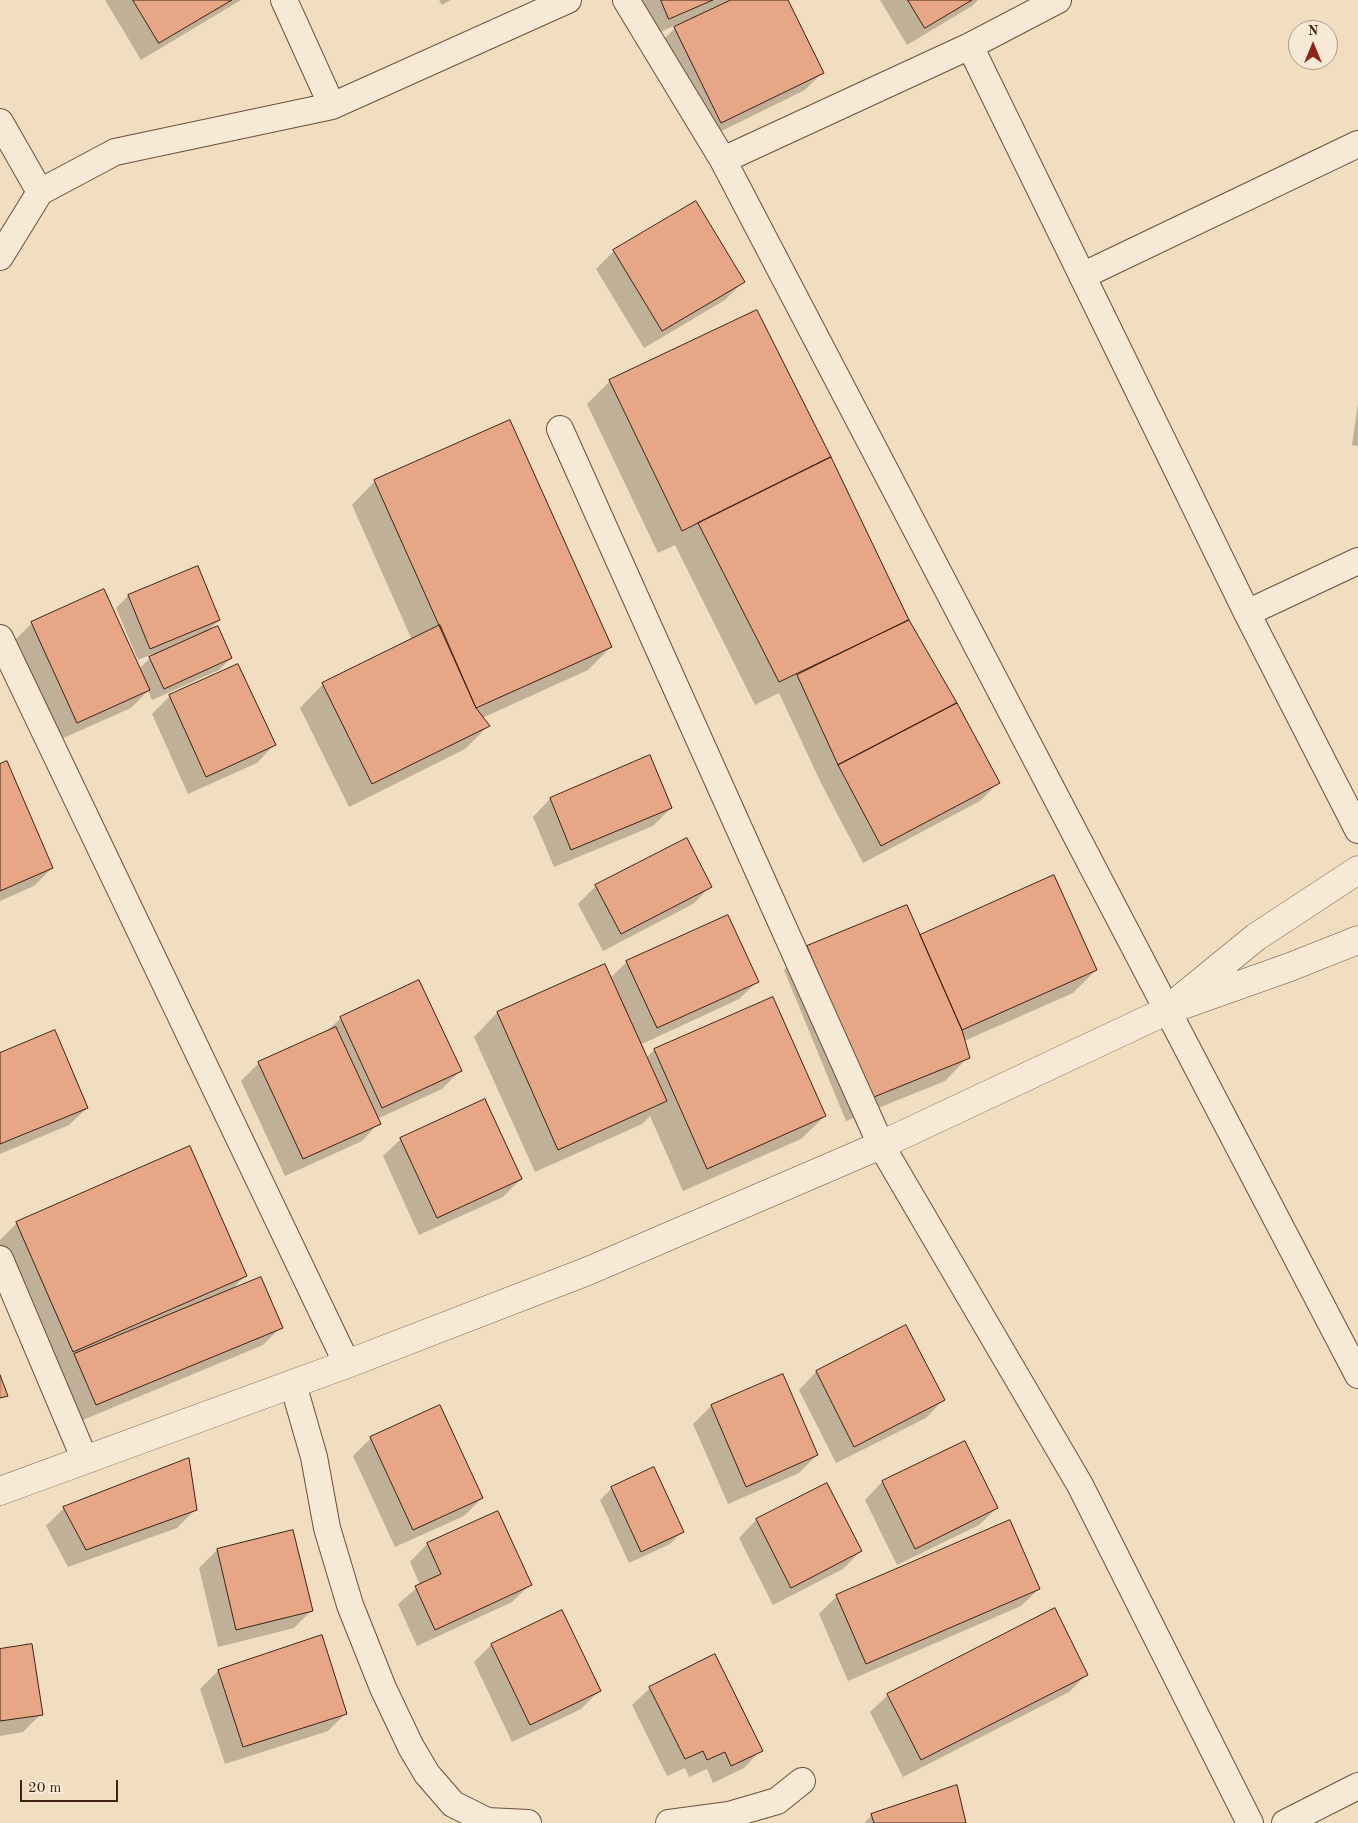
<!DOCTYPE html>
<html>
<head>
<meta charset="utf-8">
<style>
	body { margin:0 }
	#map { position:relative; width:1358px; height:1823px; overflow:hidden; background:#f1ddbf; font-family:"Old Standard TT",serif }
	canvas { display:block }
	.north { position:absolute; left:1288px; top:20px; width:50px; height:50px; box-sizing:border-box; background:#f6e9d5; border:1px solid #ad9987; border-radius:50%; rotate:0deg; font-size:14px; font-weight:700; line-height:20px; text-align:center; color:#402112 }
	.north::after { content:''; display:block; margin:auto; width:18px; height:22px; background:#8f2418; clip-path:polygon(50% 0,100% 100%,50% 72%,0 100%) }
	.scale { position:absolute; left:20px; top:1780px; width:98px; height:22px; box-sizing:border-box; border:2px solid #402112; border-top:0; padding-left:6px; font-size:15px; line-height:18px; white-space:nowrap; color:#402112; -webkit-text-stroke:4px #f6e9d5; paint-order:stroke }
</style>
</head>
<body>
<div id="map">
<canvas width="1358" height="1823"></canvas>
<div class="north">N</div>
<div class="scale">20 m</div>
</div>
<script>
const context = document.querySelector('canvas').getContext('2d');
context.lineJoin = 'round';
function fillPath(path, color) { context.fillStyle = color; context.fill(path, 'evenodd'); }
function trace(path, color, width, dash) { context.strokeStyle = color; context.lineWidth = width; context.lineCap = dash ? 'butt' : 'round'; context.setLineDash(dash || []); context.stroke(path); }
fillPath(new Path2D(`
	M105,0H241L141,60Z
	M439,0H451L442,5Z
	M636,0H787L823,72L805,90L703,140L657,46L675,28L684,24L683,22L651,36Z
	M880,0H978L972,6L907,45Z
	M614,251L743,282L725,300L644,348L596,269Z
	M610,381L908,620L998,783L980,801L863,863L821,783L779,693L755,705L675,545L658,553L587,404Z
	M1358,403V446L1352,445Z
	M375,481L611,647L588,670L482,718L488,726L465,749L349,807L300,708L323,684L412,640L352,505Z
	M197,568L219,620L206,633L231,658L219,670L152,700L148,691L131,708L59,740L14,641L32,623L139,669L155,653L138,660L116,608L128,596Z
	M170,696L274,745L257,763L188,794L152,714Z
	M649,757L671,808L653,826L554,867L533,817L550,799Z
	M0,765L52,868L34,886L0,901Z
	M596,886L710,887L693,904L603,951L578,904Z
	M919,937L1096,970L1073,993L964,1041L968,1057L945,1081L846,1121L784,970L807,947Z
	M627,962L757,982L739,999L640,1045L646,1058L654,1050L773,999L825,1116L801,1139L683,1191L650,1116L642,1124L535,1172L474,1037L497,1013L604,966L610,978Z
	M341,1018L460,1071L442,1089L377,1119L379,1123L362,1141L285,1176L241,1081L259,1063L325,1033Z
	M0,1054L87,1108L69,1125L0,1154Z
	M401,1139L521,1179L503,1197L419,1235L383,1156Z
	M17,1223L245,1276L229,1292L281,1327L263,1345L78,1422L57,1373L61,1369L50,1374L0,1260V1240Z
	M906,1327L943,1400L926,1418L836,1463L799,1390L816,1372Z
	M783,1375L817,1455L799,1473L728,1504L693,1424L711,1406Z
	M371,1438L482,1498L464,1516L395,1547L353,1456Z
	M965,1442L997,1508L979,1525L897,1565L865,1500L882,1482Z
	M188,1460L195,1510L177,1528L68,1567L46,1526L64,1508Z
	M612,1488L682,1532L670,1544L629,1563L600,1500Z
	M497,1513L530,1585L512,1602L417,1646L398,1604L420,1585L410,1562L427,1544Z
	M756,1520L861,1551L843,1569L773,1605L739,1538Z
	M217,1550L311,1611L294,1628L218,1647L199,1568Z
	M1039,1589L1021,1606L848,1681L819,1614L837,1596Z
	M321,1637L346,1713L328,1731L225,1764L200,1689L218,1671Z
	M491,1645L599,1691L581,1709L512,1742L474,1662Z
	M0,1650L41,1714L23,1732L0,1736Z
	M1087,1674L1069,1692L903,1777L870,1712L888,1695Z
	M650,1688L761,1750L744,1768L713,1783L707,1769L689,1777L685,1768L667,1776L632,1705Z
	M872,1815L965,1823H864Z`), '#0003');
const building = new Path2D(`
	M133,0H232L159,43Z
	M661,0H713L669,19Z
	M731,0H788L824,73L721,123L674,27Z
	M908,0H972L925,28Z
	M696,201L745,282L662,331L613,250Z
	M757,310L831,457L682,531L609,380Z
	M510,420L612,647L476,708L374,480Z
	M831,457L909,620L779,682L698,523Z
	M198,566L220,620L150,649L128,595Z
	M104,589L150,690L77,723L31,622Z
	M909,620L957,703L838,765L797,675Z
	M440,625L476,708L490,726L372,784L322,683Z
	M218,626L232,658L164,689L149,657Z
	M238,664L276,745L206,777L169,695Z
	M957,703L1000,783L881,846L838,765Z
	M650,755L672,808L571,850L550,798Z
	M7,761L53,868L0,891V764Z
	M687,838L712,887L621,934L595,885Z
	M1054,875L1097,970L962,1030L920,935Z
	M907,905L962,1030L970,1058L869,1099L807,946Z
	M728,915L759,982L657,1028L626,961Z
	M605,964L667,1101L558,1150L497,1012Z
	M419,980L462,1071L382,1108L340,1017Z
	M773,997L826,1116L707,1169L654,1049Z
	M336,1027L381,1124L303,1159L258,1062Z
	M55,1030L88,1108L0,1144V1053Z
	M485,1099L522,1179L437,1218L400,1138Z
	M190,1146L247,1276L73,1352L16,1222Z
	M261,1277L283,1328L96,1405L74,1354Z
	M906,1325L945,1400L854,1447L816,1371Z
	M783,1374L818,1455L746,1487L711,1405Z
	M0,1375L8,1396L0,1398Z
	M440,1405L483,1498L413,1530L370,1437Z
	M965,1441L998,1508L915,1549L882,1481Z
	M189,1458L197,1510L86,1550L63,1507Z
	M654,1467L684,1532L641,1552L611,1487Z
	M827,1483L862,1551L791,1588L756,1519Z
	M498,1511L532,1585L435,1630L415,1586L441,1574L427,1543Z
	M1010,1520L1040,1589L866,1664L836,1595Z
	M293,1530L313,1611L236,1630L217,1549Z
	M1055,1608L1088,1675L921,1760L887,1694Z
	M562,1610L601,1691L530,1725L491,1644Z
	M322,1635L347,1714L243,1747L218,1670Z
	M32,1644L43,1715L0,1721V1649Z
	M715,1654L763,1751L731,1766L725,1752L707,1760L703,1751L685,1759L649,1687Z
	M957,1785L966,1823H874L871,1814Z`);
fillPath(building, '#e7a787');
trace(building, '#402112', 1);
const minor = new Path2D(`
	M284,0L332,106
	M626,0L723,160L1358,1375
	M970,46L1247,613L1358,830
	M0,122L40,192
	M723,160L970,46L1058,0
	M0,257L40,192L115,152L332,106L568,0
	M1082,276L1358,144
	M560,429L881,1145L1080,1485L1250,1823
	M1247,613L1358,561
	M0,638L347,1364
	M0,1259L85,1460
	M293,1384L314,1457L327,1528L350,1605L383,1688L411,1747L427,1774L453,1804L487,1821L528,1823
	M669,1823L729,1815L777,1801L802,1781
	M1285,1823L1358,1786`);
const tertiary = new Path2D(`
	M1180,999L1256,937L1358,870
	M0,1491L347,1364L588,1271L881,1145L1166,1011L1290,967L1358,940`);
trace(minor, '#6c503d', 28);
trace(tertiary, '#6c503d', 29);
trace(minor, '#f6e9d5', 26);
trace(tertiary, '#f6e9d5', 28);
</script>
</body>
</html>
